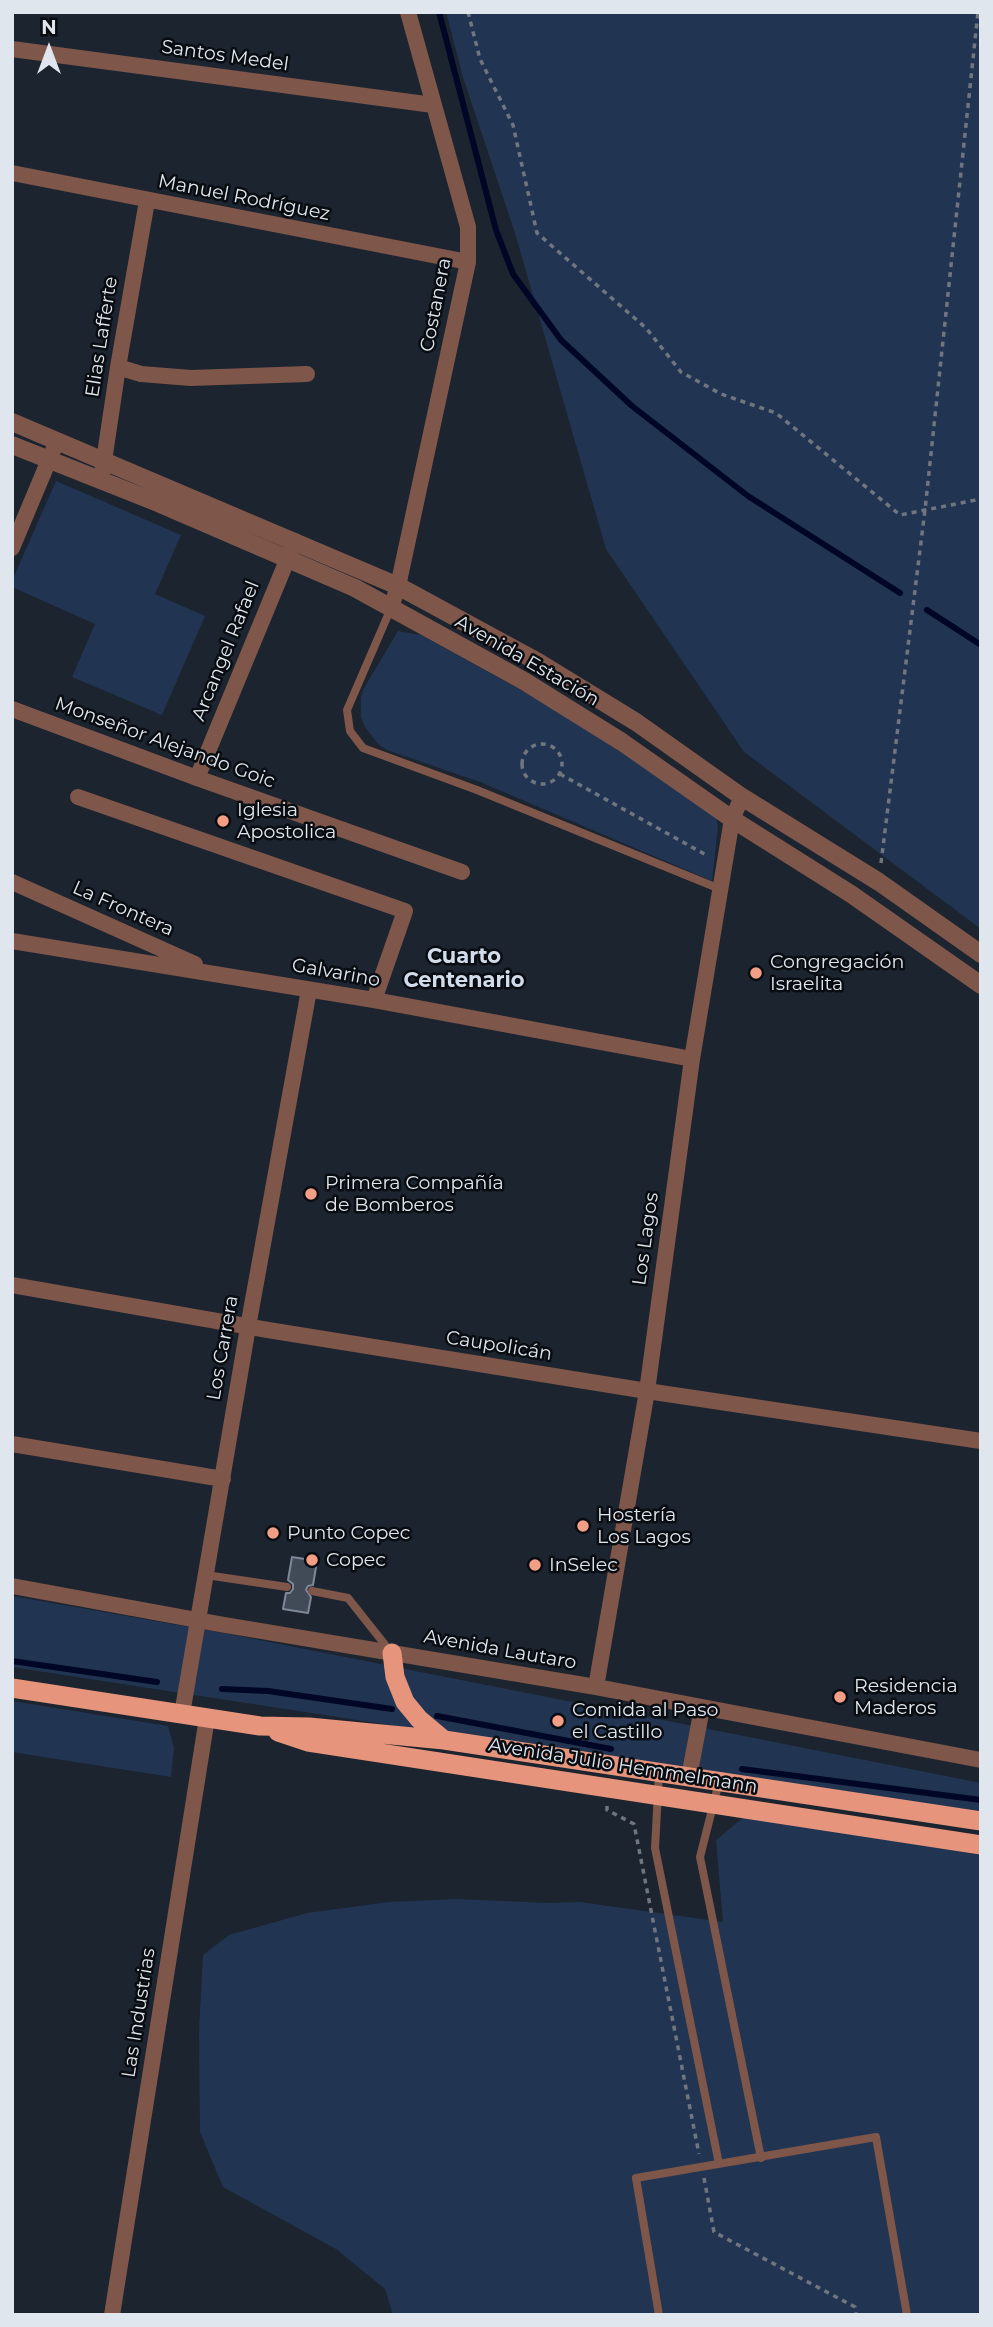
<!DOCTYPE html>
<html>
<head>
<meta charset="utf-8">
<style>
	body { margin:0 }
	#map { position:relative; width:993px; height:2327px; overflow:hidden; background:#1c242f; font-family:Montserrat,sans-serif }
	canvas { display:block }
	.frame { position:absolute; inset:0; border:14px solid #e0e6ee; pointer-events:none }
	.north { position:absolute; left:14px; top:14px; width:70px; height:70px; -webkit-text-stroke:5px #090d12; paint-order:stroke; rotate:0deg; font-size:19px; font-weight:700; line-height:28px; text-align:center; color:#e0e6ee }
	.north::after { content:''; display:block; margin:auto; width:24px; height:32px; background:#e0e6ee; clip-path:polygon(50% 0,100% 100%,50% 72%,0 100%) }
</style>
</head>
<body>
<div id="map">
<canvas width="993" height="2327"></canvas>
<div class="frame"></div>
<div class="north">N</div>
</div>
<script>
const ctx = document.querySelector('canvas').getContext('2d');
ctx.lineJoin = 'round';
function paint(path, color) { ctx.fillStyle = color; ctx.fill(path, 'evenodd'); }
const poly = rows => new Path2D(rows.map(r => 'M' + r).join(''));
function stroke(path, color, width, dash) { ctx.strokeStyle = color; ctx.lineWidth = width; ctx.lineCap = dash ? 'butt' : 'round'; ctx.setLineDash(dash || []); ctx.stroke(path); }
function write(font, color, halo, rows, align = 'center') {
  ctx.font = font + ' Montserrat,sans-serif'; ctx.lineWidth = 5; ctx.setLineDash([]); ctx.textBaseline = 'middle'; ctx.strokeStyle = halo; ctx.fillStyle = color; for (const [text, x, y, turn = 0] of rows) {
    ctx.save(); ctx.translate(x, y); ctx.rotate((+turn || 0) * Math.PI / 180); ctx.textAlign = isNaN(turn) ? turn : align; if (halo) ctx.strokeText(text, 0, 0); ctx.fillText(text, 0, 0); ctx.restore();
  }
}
paint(poly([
	[446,12,981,12,981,929,744,752,606,549,515,233,463,77],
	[56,481,181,535,155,594,205,616,162,715,72,677,95,624,12,587,12,581],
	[398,631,421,635,564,714,636,759,716,817,718,827,712,881,480,782,387,750,378,744,365,727,361,717,361,697,364,688],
	[12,1596,229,1634,981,1783,981,1816,12,1667],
	[12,1701,168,1726,174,1748,171,1777,12,1752],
	[744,1817,981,1855,981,2315,393,2315,385,2289,336,2249,223,2187,200,2132,199,2031,203,1955,229,1935,307,1913,389,1902,457,1899,549,1903,580,1902,723,1922,716,1840]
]), '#213552');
stroke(poly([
	[439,12,496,230,513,274,561,340,632,406,748,496,900,593],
	[927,610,981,645],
	[12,1661,157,1682],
	[222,1689,268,1691,392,1709],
	[437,1716,611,1749],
	[742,1769,981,1800]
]), '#000625', 6);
const building = poly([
	[292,1557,317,1561,313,1585,308,1586,306,1590,311,1597,308,1613,283,1609,286,1593,290,1593,293,1589,293,1584,288,1580,292,1557]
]);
paint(building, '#414a57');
stroke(building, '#7e8896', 2);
stroke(poly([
	[468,12,480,59,513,125,537,233,646,328,681,372,721,394,776,413,900,515,981,499],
	'522 764a20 20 0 1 1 40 0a20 20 0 1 1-40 0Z',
	[560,774,708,856],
	[881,863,925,510,978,12],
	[607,1806,607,1810,634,1824,699,2154],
	[704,2178,714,2232,855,2307,856,2315]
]), '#6f7680', 3.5, [5, 5]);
stroke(poly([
	[391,608,347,710,350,731,363,748,477,790,720,889],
	[206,1575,287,1587],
	[312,1591,348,1598,390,1651],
	[659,1773,655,1848,719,2164],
	[719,1782,700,1857,761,2158],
	[659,2315,636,2178,876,2137,907,2315]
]), '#7f564a', 8);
stroke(poly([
	[12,49,433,105],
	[12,173,468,262],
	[118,367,141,374,191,378,307,374],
	[101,481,118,367,147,201],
	[12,548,57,441],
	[391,608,398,586,468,262,468,227,408,12],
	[12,709,197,778,462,872],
	[197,778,295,541],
	[78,797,405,911,374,1000],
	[12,882,195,964],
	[12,941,374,1000,692,1059],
	[12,1285,268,1330,647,1391,981,1441],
	[12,1444,223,1479],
	[12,1586,219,1624,596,1687,981,1760],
	[596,1687,647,1391,692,1059,732,819,742,797],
	[182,1714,248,1327,309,990],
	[689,1777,702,1708],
	[112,2315,207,1718]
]), '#7f564a', 16);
stroke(poly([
	[12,422,398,586,538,662,636,722,742,797,879,882,981,954],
	[12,445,158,503,355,588,524,681,622,742,732,819,851,894,981,985]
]), '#7f564a', 18);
stroke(poly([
	[392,1653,395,1677,405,1702,419,1719,444,1740],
	[12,1688,260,1726,309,1727,444,1740,981,1821],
	[278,1732,308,1742,981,1845]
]), '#e6947b', 19);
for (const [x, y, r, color] of [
	[223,821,7,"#f39f86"],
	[756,973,7,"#f39f86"],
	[311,1194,7,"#f39f86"],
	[583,1526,7,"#f39f86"],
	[273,1533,7,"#f39f86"],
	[312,1560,7,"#f39f86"],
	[535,1565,7,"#f39f86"],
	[840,1697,7,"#f39f86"],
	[558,1721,7,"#f39f86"]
]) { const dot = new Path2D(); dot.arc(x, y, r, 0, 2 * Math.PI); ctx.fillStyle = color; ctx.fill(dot); stroke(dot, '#090d12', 2.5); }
write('19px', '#e0e6ee', '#090d12', [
	["Santos Medel",225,56,8],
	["Manuel Rodríguez",244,198,11],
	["Costanera",436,305,-79],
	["Elias Lafferte",102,337,-81],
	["Arcangel Rafael",226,651,-68],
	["Avenida Estación",527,661,30],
	["Monseñor Alejando Goic",165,743,20],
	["La Frontera",123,909,24],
	["Galvarino",336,973,10],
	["Los Lagos",646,1239,-82],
	["Caupolicán",499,1346,9],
	["Los Carrera",223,1348,-80],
	["Avenida Lautaro",500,1650,10],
	["Avenida Julio Hemmelmann",623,1766,9],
	["Las Industrias",139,2013,-81]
]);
write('19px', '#e0e6ee', '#090d12', [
	["Iglesia",237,810],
	["Apostolica",237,832],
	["Congregación",770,962],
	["Israelita",770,984],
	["Primera Compañía",325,1183],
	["de Bomberos",325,1205],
	["Hostería",597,1515],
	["Los Lagos",597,1537],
	["Punto Copec",287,1533],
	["Copec",326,1560],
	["InSelec",549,1565],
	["Residencia",854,1686],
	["Maderos",854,1708],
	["Comida al Paso",572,1710],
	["el Castillo",572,1732]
], 'left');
write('bold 21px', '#d2ddec', '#090d12', [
	["Cuarto",464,957],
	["Centenario",464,981]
]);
</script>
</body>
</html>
